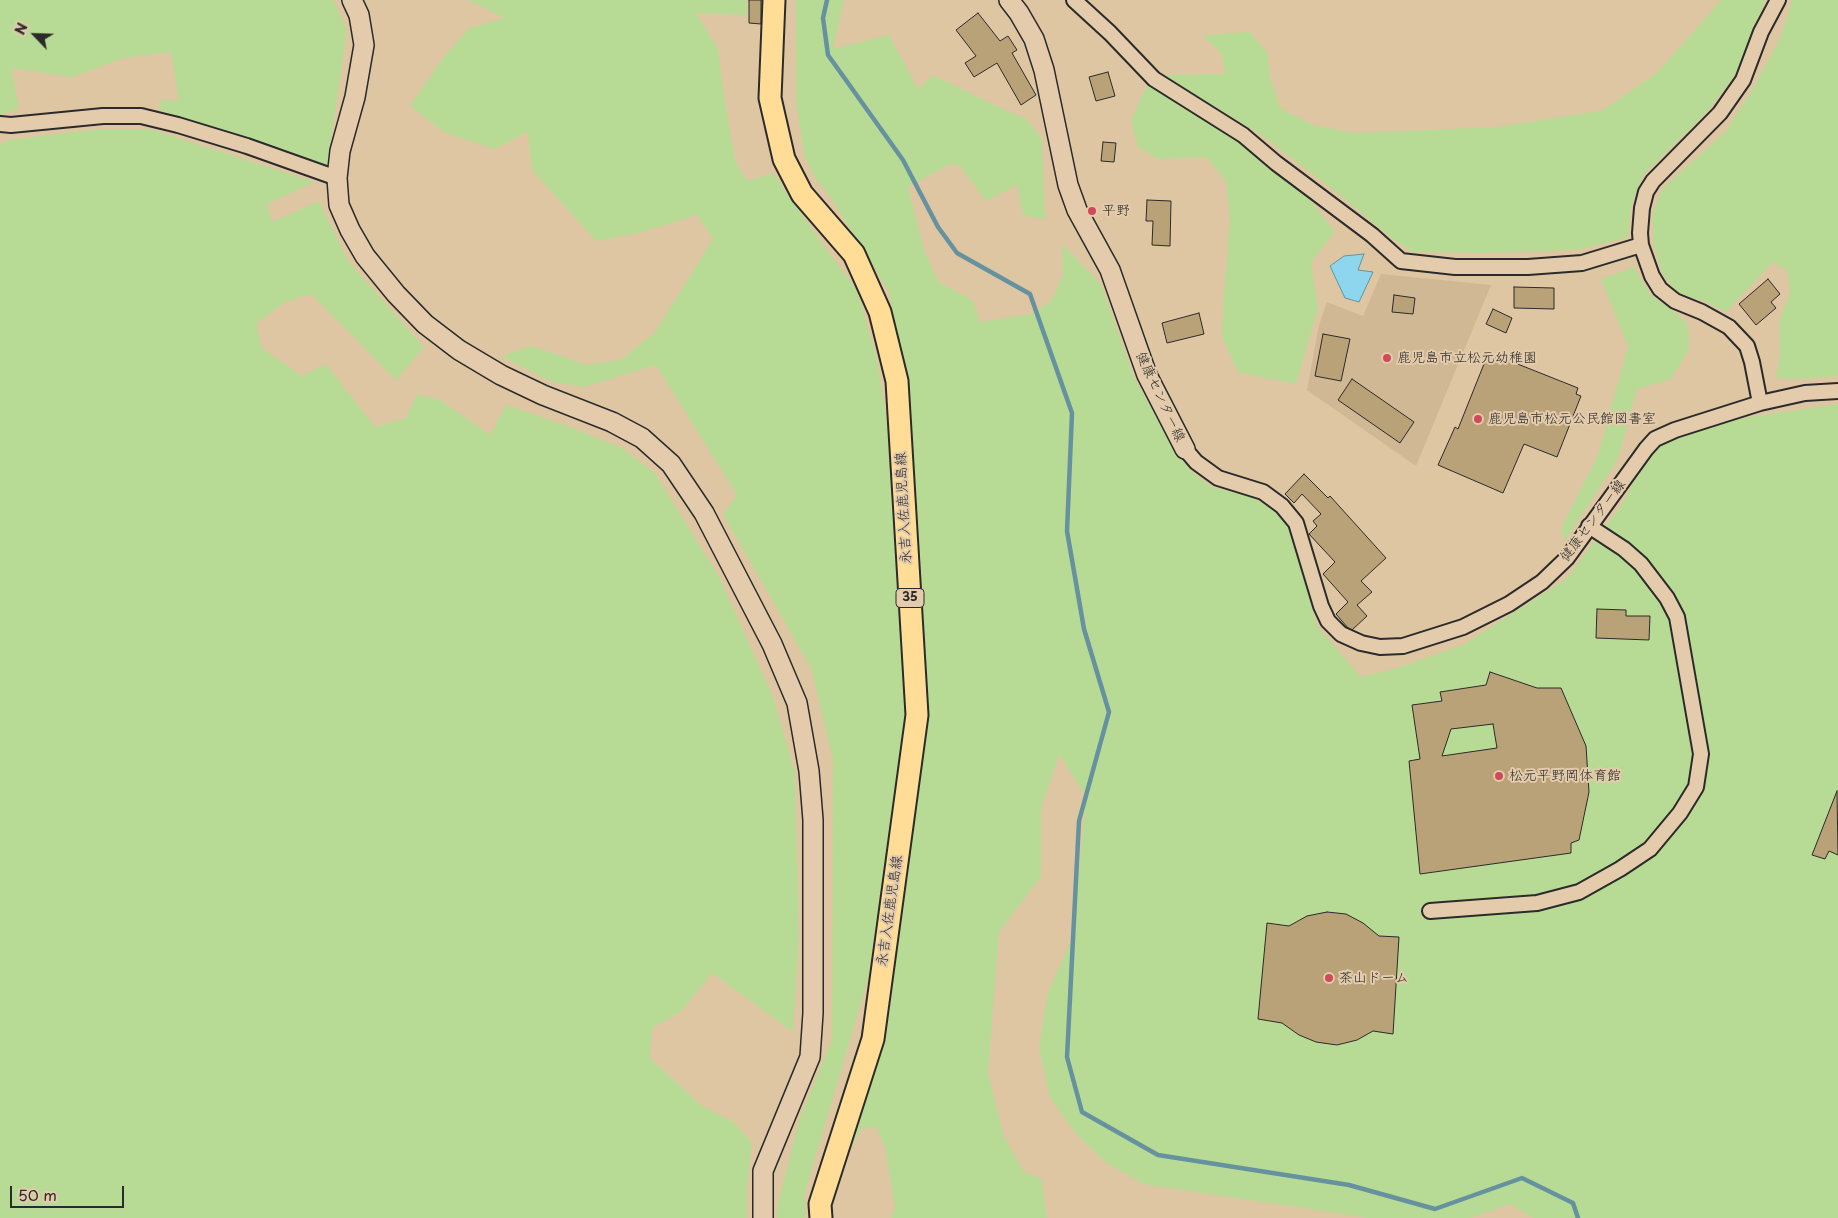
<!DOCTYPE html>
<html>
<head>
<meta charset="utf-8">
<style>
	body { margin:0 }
	#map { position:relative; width:1838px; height:1218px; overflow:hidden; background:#dec6a3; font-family:"Playpen Sans",sans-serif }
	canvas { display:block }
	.north { position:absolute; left:10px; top:10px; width:50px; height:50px; -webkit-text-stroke:4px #e3cbab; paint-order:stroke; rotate:294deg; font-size:14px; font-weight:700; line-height:20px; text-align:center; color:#2b2b2b }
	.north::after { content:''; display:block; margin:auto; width:18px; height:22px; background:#2b2b2b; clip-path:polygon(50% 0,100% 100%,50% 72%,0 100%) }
	.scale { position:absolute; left:10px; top:1186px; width:114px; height:22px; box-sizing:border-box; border:2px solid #2b2b2b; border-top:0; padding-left:6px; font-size:15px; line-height:18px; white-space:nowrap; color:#2b2b2b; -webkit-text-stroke:4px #e3cbab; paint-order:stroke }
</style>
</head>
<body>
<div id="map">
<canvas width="1838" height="1218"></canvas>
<div class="north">N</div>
<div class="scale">50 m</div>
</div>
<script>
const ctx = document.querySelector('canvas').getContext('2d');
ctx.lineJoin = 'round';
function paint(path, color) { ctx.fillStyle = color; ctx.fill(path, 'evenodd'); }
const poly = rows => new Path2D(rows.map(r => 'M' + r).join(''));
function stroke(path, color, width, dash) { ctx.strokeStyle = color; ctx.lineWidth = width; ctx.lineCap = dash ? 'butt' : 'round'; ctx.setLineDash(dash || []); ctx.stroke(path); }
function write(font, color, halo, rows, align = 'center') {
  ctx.font = font + ' "Playpen Sans","Klee One",sans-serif'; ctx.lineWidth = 4; ctx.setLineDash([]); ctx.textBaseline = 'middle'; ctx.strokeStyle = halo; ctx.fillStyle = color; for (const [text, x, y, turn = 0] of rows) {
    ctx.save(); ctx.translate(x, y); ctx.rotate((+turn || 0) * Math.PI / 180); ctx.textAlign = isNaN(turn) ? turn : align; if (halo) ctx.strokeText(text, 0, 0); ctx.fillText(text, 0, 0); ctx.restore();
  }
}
paint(poly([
	[1381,274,1491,285,1416,466,1307,390,1319,325,1327,302,1363,316]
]), '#d0b894');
paint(poly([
	[0,0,333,0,347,30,327,166,159,110,159,101,179,100,171,52,124,58,72,77,11,68,19,108,0,115],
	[469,0,747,0,747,15,696,13,718,49,724,96,735,160,747,181,773,173,826,249,857,290,877,360,896,478,907,722,868,978,805,1192,805,1218,777,1218,777,1208,799,1120,832,1040,833,759,811,668,723,514,737,495,656,365,584,387,552,382,501,356,532,346,587,365,622,359,655,332,713,239,697,215,642,232,596,241,532,170,528,132,494,149,444,132,410,106,442,59,469,28,504,18],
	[796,0,844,0,833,49,889,35,918,89,933,75,996,106,1027,119,1042,139,1045,220,1023,215,1017,185,986,201,960,166,950,164,908,187,925,253,939,282,972,300,980,322,1031,314,1052,300,1063,274,1062,244,1101,284,1133,375,1176,453,1192,472,1212,487,1252,497,1274,510,1291,529,1317,626,1361,677,1397,668,1463,645,1567,578,1623,503,1633,483,1661,443,1736,419,1838,404,1838,1218,1533,1218,1509,1204,1471,1218,1369,1218,1143,1184,1104,1161,1077,1135,1050,1098,1039,1048,1048,992,1073,937,1086,796,1059,754,1041,809,1041,876,999,932,988,1072,1003,1134,1023,1171,1042,1179,1047,1218,891,1218,895,1208,885,1147,876,1127,861,1129,829,1191,898,917,928,705,908,411,889,292,830,196,815,178,804,154,796,101],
	[1721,0,1765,0,1736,73,1709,110,1644,174,1631,205,1628,237,1578,250,1487,253,1412,252,1394,240,1336,192,1260,134,1163,75,1225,74,1222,54,1202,35,1250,32,1268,53,1270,77,1280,108,1313,125,1354,133,1498,127,1603,110,1658,72],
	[1792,0,1838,0,1838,376,1806,379,1776,378,1780,358,1779,321,1790,293,1788,271,1773,262,1726,312,1702,300,1680,295,1663,276,1654,246,1652,215,1662,189,1726,131,1752,90,1780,39],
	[1147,85,1238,142,1311,201,1335,232,1311,262,1318,308,1296,384,1238,372,1222,337,1223,307,1230,219,1226,181,1206,157,1158,159,1138,147,1131,121],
	[97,129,150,129,315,182,267,204,272,222,319,201,348,261,424,347,396,380,311,294,285,302,256,324,262,348,302,376,326,364,375,427,406,418,417,394,440,400,490,435,506,405,565,425,620,447,654,472,718,575,773,697,795,773,799,935,793,1032,712,973,680,1012,652,1028,650,1058,702,1106,735,1123,752,1143,747,1186,747,1218,0,1218,0,144,8,140],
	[1634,267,1650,294,1676,313,1688,325,1689,349,1671,379,1637,389,1618,459,1565,541,1561,528,1598,455,1628,346,1601,279]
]), '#b7db95');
const water = poly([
	[1364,254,1358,270,1373,272,1359,302,1345,298,1330,266,1344,256,1364,254]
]);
paint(water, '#8dd6ee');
stroke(water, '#6692a0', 1);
stroke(poly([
	[827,0,823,18,828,55,903,160,938,227,957,253,1030,294,1072,413,1067,531,1084,629,1109,712,1079,821,1067,1057,1082,1112,1158,1155,1349,1185,1435,1209,1522,1178,1573,1203,1578,1218]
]), '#6692a0', 4.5);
const building = poly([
	[749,0,761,0,761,24,749,23,749,0],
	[978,13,1000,41,1008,36,1017,50,1012,53,1036,95,1021,105,997,63,974,77,965,63,976,56,956,30,978,13],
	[1108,72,1115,96,1096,101,1089,77,1108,72],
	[1103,142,1116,143,1114,162,1101,161,1103,142],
	[1147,200,1171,201,1170,246,1152,245,1153,221,1146,221,1147,200],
	[1768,279,1780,294,1771,302,1776,308,1756,325,1739,304,1768,279],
	[1514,287,1554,288,1554,309,1514,308,1514,287],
	[1394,295,1415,298,1413,314,1392,312,1394,295],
	[1493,309,1512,318,1506,333,1486,324,1493,309],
	[1199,313,1204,334,1167,343,1162,323,1199,313],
	[1323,334,1350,339,1341,381,1315,376,1323,334],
	[1488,354,1505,361,1505,359,1578,388,1576,394,1581,396,1557,457,1524,444,1503,493,1438,465,1455,427,1458,429,1488,354],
	[1352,379,1414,422,1400,443,1338,400,1352,379],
	[1304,474,1328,498,1330,496,1386,558,1361,581,1372,592,1357,605,1367,616,1352,630,1348,628,1336,614,1348,602,1323,574,1335,562,1309,534,1317,526,1313,521,1321,514,1302,494,1294,503,1285,494,1304,474],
	[1597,609,1626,610,1626,616,1650,616,1649,640,1596,638,1597,609],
	[1490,672,1537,688,1561,688,1586,746,1589,792,1579,840,1571,843,1571,853,1420,874,1409,761,1420,759,1412,705,1442,701,1440,692,1486,685,1490,672],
	[1493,724,1497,748,1442,756,1451,729,1493,724],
	[1837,791,1838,855,1829,851,1825,859,1812,855,1837,791],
	[1327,912,1346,914,1363,923,1379,936,1399,937,1393,1034,1373,1031,1357,1040,1337,1045,1316,1042,1299,1035,1282,1023,1258,1019,1267,923,1289,926,1307,916,1327,912]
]);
paint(building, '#b9a178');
stroke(building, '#2b2b2b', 1);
const street = poly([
	[1074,0,1110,33,1154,79,1243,135,1276,163,1372,235,1401,261,1455,267,1528,267,1582,263,1641,245],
	[0,124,11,125,103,116,141,116,178,125,247,146,337,178],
	[1760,403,1752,362,1747,346,1729,327,1702,312,1675,301,1660,289,1652,276,1641,245,1640,233,1642,208,1646,192,1653,181,1720,113,1743,80,1761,32,1778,0],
	[1185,449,1196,462,1218,478,1263,492,1282,506,1296,523,1321,606,1328,621,1341,634,1361,643,1380,647,1403,646,1463,627,1509,604,1542,582,1567,558,1646,449,1655,439,1675,430,1760,403,1805,393,1838,391],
	[1430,911,1537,903,1579,892,1620,869,1650,849,1680,813,1696,787,1701,754,1677,617,1667,598,1641,564,1624,549,1589,526]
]);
const secondary = poly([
	[352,0,359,15,364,45,355,97,340,151,337,178,339,205,350,230,365,256,396,294,425,324,459,350,501,375,543,395,612,422,642,438,671,464,704,513,772,644,797,703,809,771,813,820,813,1013,810,1057,763,1171,763,1218],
	[1009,0,1019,13,1034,39,1044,70,1068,185,1077,210,1110,270,1147,375,1185,449]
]);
const primary = poly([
	[774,0,770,98,784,159,802,194,854,254,880,312,897,381,917,715,873,1039,820,1204,821,1218]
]);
stroke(street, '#2b2b2b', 18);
stroke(secondary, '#2b2b2b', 22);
stroke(primary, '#2b2b2b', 25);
stroke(street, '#e3cbab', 14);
stroke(secondary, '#e3cbab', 19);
stroke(primary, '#ffdd96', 21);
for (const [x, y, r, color] of [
	[1092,211,5,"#d1495b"],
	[1387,358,5,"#d1495b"],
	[1478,419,5,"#d1495b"],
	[1499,776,5,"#d1495b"],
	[1329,978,5,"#d1495b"]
]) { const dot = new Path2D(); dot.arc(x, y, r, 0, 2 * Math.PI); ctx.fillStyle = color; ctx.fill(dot); stroke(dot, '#e3cbab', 2); }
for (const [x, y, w] of [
	[910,598,28]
]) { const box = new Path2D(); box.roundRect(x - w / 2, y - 9.5, w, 19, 4); ctx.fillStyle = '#e3cbab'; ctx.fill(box); stroke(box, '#2b2b2b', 1); }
write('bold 12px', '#2b2b2b', null, [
	["35",910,598]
]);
write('14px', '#2b2b2b', '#e3cbab', [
	["平野",1102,211],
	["鹿児島市立松元幼稚園",1397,358],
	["鹿児島市松元公民館図書室",1488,419],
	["松元平野岡体育館",1509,776],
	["茶山ドーム",1339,978]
], 'left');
write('14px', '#2b2b2b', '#e3cbab', [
	["健康センター線",1160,397,65],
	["永吉入佐鹿児島線",904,508,-93],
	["健康センター線",1593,521,-53],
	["永吉入佐鹿児島線",890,911,-82]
]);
</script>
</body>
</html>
